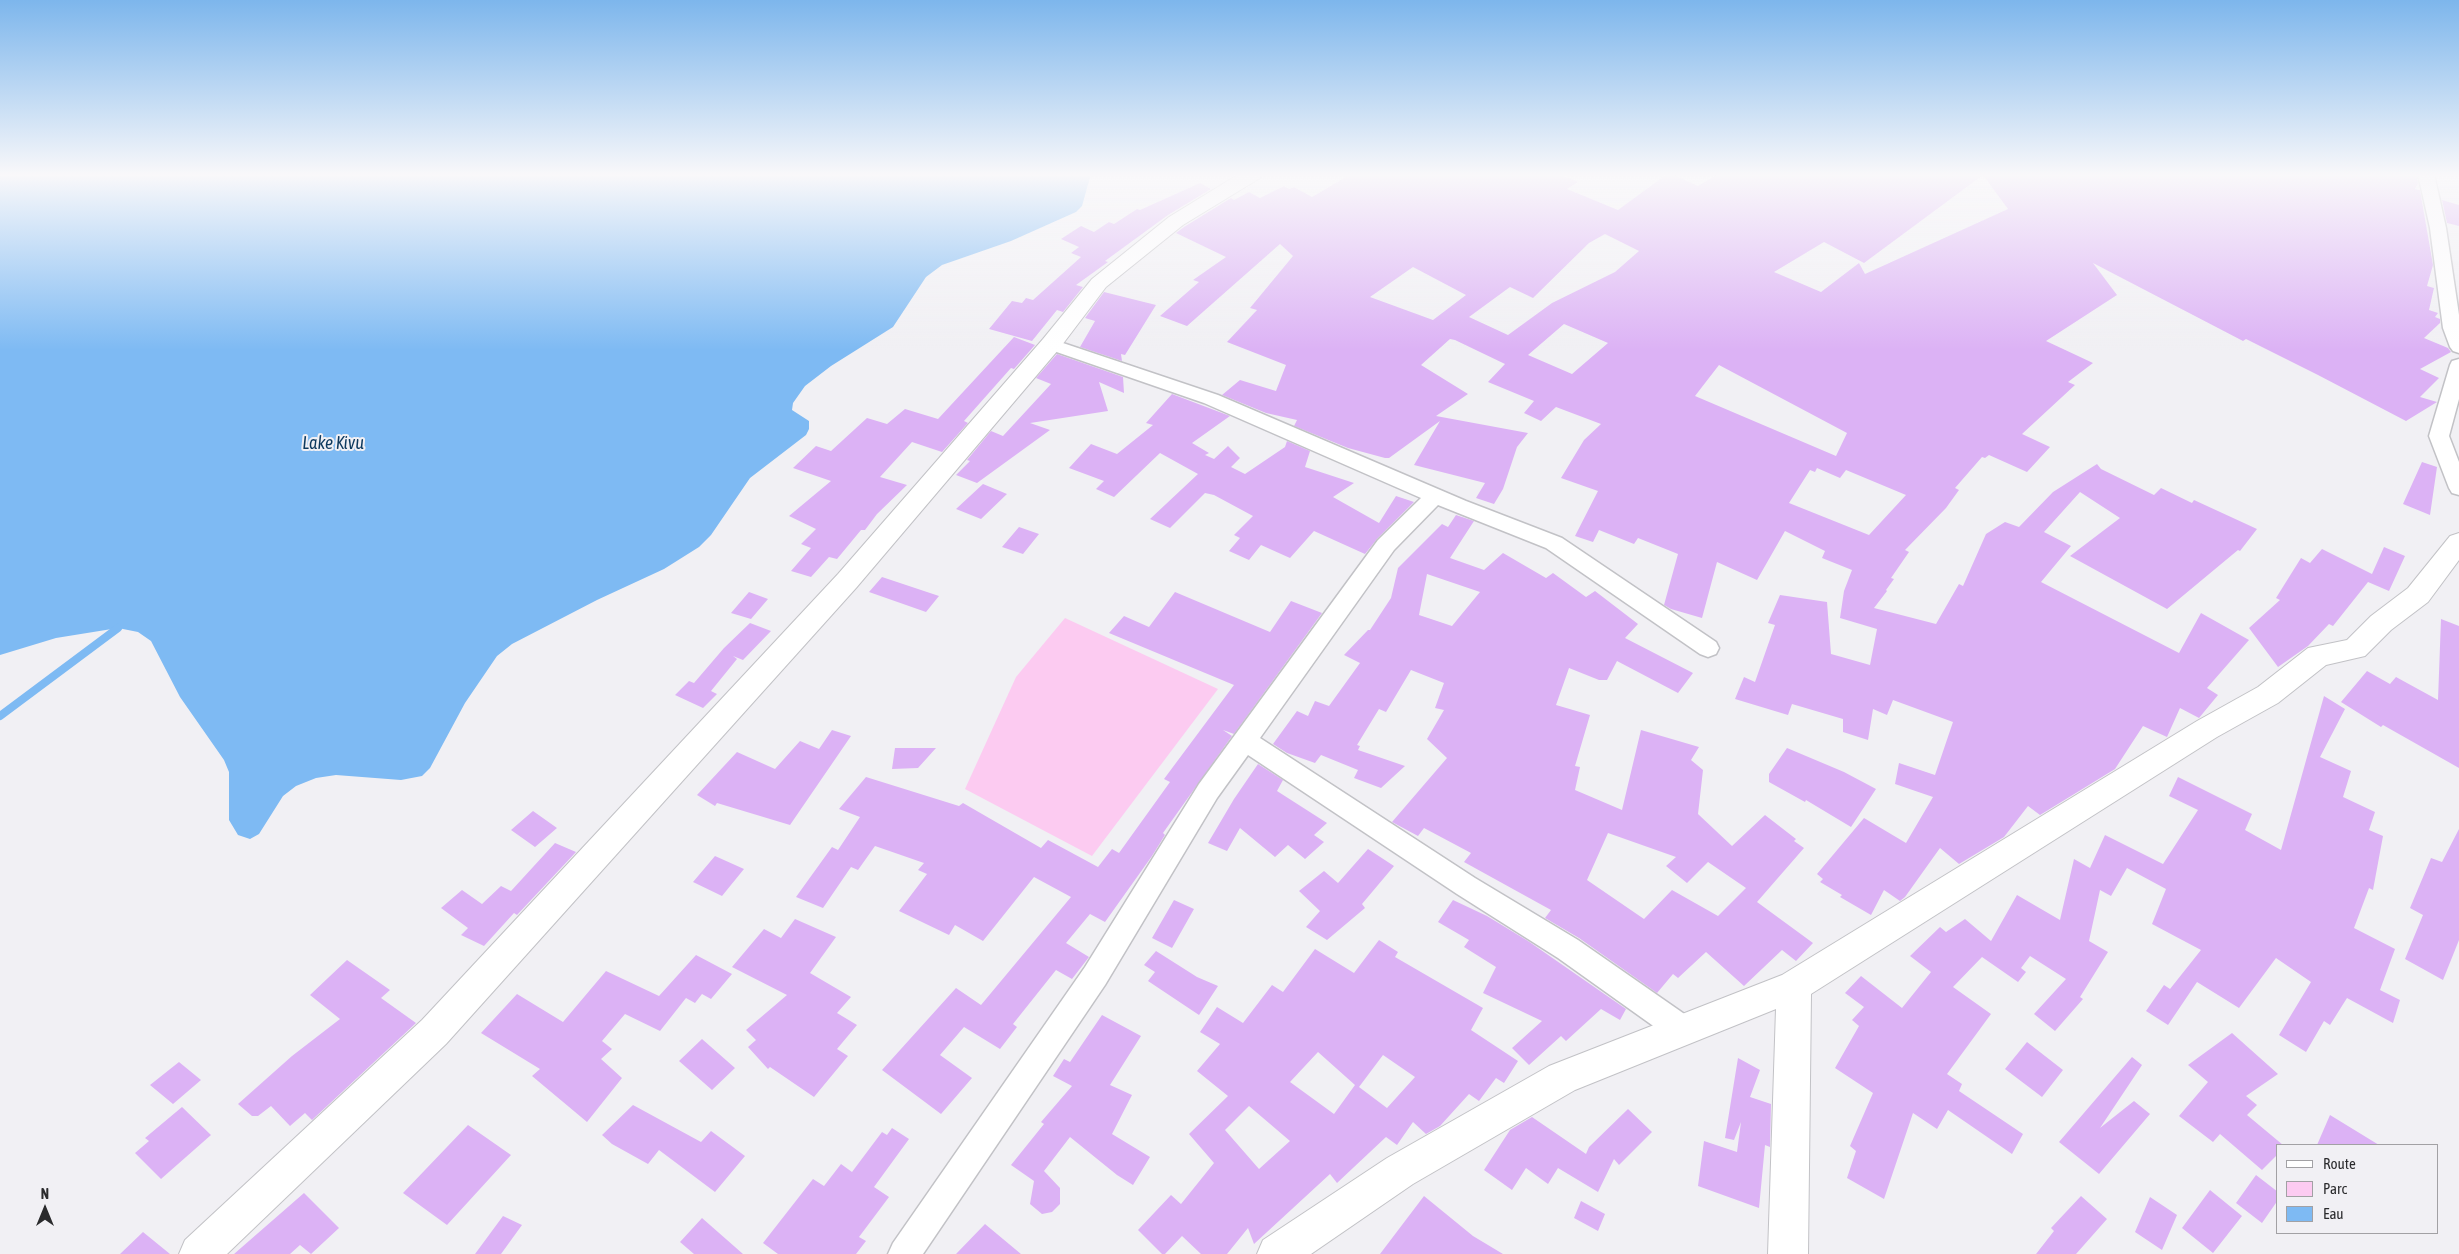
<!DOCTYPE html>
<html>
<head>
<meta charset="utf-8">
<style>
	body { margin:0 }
	#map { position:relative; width:2459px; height:1254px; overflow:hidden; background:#f1f0f4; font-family:"Asap Condensed",sans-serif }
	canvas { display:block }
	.legend { position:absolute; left:2276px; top:1144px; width:162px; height:90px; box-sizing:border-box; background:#f1f0f4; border:1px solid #a2a1a4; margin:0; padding:6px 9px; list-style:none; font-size:15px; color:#2b2b2d }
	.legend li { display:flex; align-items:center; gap:10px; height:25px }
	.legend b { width:25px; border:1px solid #a2a1a4 }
	.north { position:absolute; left:20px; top:1184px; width:50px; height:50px; -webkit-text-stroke:4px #f1f0f4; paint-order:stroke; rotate:0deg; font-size:14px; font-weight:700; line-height:20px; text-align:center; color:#2b2b2d }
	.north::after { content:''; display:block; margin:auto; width:18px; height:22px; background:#2b2b2d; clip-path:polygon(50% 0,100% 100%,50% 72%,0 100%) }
</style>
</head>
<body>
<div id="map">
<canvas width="2459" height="1254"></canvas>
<ul class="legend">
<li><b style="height:6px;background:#fff"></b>Route</li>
<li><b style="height:14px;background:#fccbf1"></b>Parc</li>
<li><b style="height:14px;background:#7ebaf3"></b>Eau</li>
</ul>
<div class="north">N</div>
</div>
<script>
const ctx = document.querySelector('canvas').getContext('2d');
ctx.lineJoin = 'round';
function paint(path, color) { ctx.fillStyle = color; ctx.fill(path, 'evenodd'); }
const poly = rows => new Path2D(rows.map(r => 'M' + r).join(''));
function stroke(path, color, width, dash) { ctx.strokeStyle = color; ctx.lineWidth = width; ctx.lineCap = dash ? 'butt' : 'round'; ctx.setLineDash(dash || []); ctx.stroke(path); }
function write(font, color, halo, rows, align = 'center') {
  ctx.font = font + ' "Asap Condensed",sans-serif'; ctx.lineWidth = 4; ctx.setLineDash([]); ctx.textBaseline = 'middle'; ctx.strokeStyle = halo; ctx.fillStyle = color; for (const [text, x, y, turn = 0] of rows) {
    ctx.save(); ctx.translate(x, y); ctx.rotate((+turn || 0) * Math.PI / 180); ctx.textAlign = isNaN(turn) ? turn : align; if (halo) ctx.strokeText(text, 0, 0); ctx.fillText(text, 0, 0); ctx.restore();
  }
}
paint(poly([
	[1065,618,1218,689,1092,856,965,789,1016,677]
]), '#fccbf1');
paint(poly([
	[0,174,1091,174,1082,206,1076,212,1011,241,942,265,926,277,893,327,831,366,805,386,793,403,792,410,809,421,809,429,806,435,750,478,711,535,699,547,664,569,597,600,512,644,497,656,465,703,430,768,422,776,401,780,336,775,316,778,296,786,283,796,259,834,250,839,238,835,229,820,229,772,224,760,180,697,151,641,138,632,118,628,56,638,0,655]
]), '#7ebaf3');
stroke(poly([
	[0,716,118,628]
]), '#7ebaf3', 8);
paint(poly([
	[1351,174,1559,174,1578,182,1567,189,1618,210,1667,174,1672,174,1698,186,1718,174,2416,174,2418,183,2415,189,2420,190,2433,265,2427,286,2434,288,2429,310,2438,313,2435,317,2440,319,2440,323,2424,338,2448,348,2451,352,2420,369,2439,378,2420,397,2437,402,2406,421,2318,375,2246,339,2243,341,2093,263,2117,295,2046,341,2093,363,2068,382,2075,385,2022,434,2050,447,2027,472,1989,455,1985,458,1982,457,1955,488,1959,490,1946,508,1905,550,1909,552,1891,578,1894,579,1886,590,1887,591,1874,608,1936,624,1959,584,1963,586,1986,534,2005,522,2019,527,2053,492,2097,464,2101,469,2154,495,2161,488,2192,503,2194,500,2257,529,2240,551,2238,550,2167,609,2070,556,2120,518,2080,492,2044,532,2071,546,2041,582,2179,653,2201,613,2249,640,2207,688,2218,695,2199,718,2180,708,2167,737,2143,726,2115,769,2040,815,2028,806,2004,837,1959,864,1940,848,1905,897,1900,901,1884,890,1871,915,1840,897,1842,895,1820,882,1823,879,1817,874,1864,818,1906,843,1933,797,1895,784,1899,763,1935,775,1953,722,1893,700,1887,715,1873,709,1868,740,1843,732,1843,719,1792,704,1788,715,1735,699,1744,677,1755,682,1775,625,1768,623,1780,595,1827,602,1831,654,1870,665,1877,629,1840,618,1844,591,1852,570,1822,558,1825,551,1785,531,1757,580,1717,562,1702,618,1671,609,1664,605,1678,554,1638,538,1634,544,1599,530,1593,542,1575,536,1598,491,1561,478,1584,440,1601,424,1556,407,1541,421,1524,413,1534,401,1488,382,1505,364,1455,340,1450,339,1421,365,1468,394,1436,416,1528,433,1517,447,1503,489,1494,504,1476,498,1485,483,1414,465,1440,421,1389,458,1385,458,1348,448,1294,426,1297,420,1266,413,1222,395,1240,380,1276,391,1286,365,1227,342,1257,310,1250,308,1293,256,1280,244,1187,326,1160,316,1199,282,1193,280,1226,257,1176,233,1184,227,1231,198,1234,200,1249,192,1260,198,1284,186,1289,189,1294,187,1312,197],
	[1983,175,2008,209,1865,274,1859,263,1821,292,1774,272,1824,242,1864,263],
	[1605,234,1639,251,1615,272,1552,303,1508,335,1469,317,1510,287,1533,298,1589,243],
	[1413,267,1466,295,1433,320,1370,297],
	[1564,324,1608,343,1572,374,1528,355],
	[1719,365,1847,433,1836,456,1695,396],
	[1817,468,1840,478,1846,470,1906,495,1869,535,1789,503,1810,470,1815,472],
	[1200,183,1211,189,1168,215,1105,261,1108,262,1076,285,1083,287,1063,312,1057,310,1032,341,989,329,1012,301,1022,303,1026,298,1033,300,1081,257,1071,253,1079,247,1061,239,1081,226,1094,232,1109,222,1114,224,1137,209,1140,210],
	[2442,200,2459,205,2459,226,2447,223],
	[1104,292,1156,305,1125,355,1121,354,1122,361,1080,347,1095,321,1085,318],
	[1014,337,1035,345,1014,369,1011,368,964,421,968,423,942,452,912,442,880,477,907,485,877,514,865,530,861,530,837,559,829,557,811,577,791,571,811,548,801,544,816,529,789,516,831,481,793,468,816,446,831,451,867,418,887,424,905,409,938,419],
	[1057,354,1123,377,1124,393,1099,382,1108,411,1030,423,1050,430,977,483,956,475,970,461,967,460,991,431,1003,436,1051,384,1036,378],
	[1172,394,1230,416,1192,443,1209,453,1205,455,1214,459,1228,446,1240,458,1231,467,1245,474,1285,447,1287,441,1310,451,1305,467,1354,483,1333,497,1379,523,1396,496,1414,502,1377,539,1365,554,1314,531,1290,558,1261,545,1249,560,1229,551,1240,538,1234,535,1253,516,1214,495,1205,493,1170,528,1150,519,1198,474,1160,453,1114,497,1096,489,1104,481,1069,468,1091,444,1117,454,1153,425,1146,423],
	[2422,462,2437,467,2430,515,2403,504],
	[983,484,1007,494,981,519,956,509],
	[1456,515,1474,521,1450,558,1484,570,1503,553,1546,578,1553,573,1586,597,1595,591,1638,624,1625,638,1693,673,1678,693,1617,661,1607,680,1599,680,1569,668,1556,705,1590,715,1575,766,1580,767,1575,790,1622,810,1641,730,1699,747,1691,760,1703,770,1698,814,1732,846,1765,815,1796,839,1794,841,1804,848,1757,902,1813,943,1796,961,1782,950,1744,986,1706,952,1678,978,1673,974,1657,993,1579,938,1545,918,1551,910,1464,862,1471,853,1424,828,1418,836,1392,822,1447,758,1427,739,1444,710,1435,708,1444,683,1411,670,1386,712,1379,709,1357,745,1360,746,1358,750,1405,766,1381,788,1354,778,1358,770,1321,755,1315,763,1287,753,1273,744,1297,711,1308,716,1315,701,1329,706,1360,663,1344,655,1368,630,1370,630,1391,598,1398,568,1442,524,1448,527],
	[1427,574,1480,592,1452,626,1419,615],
	[1608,833,1676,857,1666,866,1687,883,1708,862,1746,888,1718,916,1672,890,1644,919,1587,880],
	[1019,527,1039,534,1023,554,1002,547],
	[2384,547,2405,556,2389,591,2368,582,2333,626,2329,624,2308,646,2278,667,2249,628,2280,600,2276,598,2301,558,2310,563,2322,549,2372,574],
	[882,577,939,596,926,612,869,592],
	[749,592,768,599,751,619,731,613],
	[1175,592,1270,632,1291,601,1322,613,1234,734,1223,730,1232,736,1163,833,1165,835,1152,856,1105,922,1090,914,1066,943,1089,957,1072,979,1056,970,1013,1024,1017,1027,1000,1049,964,1027,940,1055,972,1078,941,1114,882,1070,956,988,981,1005,1071,897,1034,877,983,941,955,925,949,935,899,911,927,874,918,870,924,863,875,846,858,870,851,867,823,908,796,897,832,847,838,850,860,817,839,809,866,777,959,806,963,803,1041,848,1048,840,1098,867,1112,849,1119,853,1170,782,1164,779,1234,685,1109,633,1124,616,1149,627],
	[2441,619,2459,626,2459,768,2383,725,2381,727,2341,702,2367,671,2390,684,2396,677,2438,700],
	[750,623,771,631,743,660,733,656,737,659,711,691,717,694,703,708,675,695,689,681,694,683,724,648],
	[2324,696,2345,709,2320,757,2351,771,2343,797,2375,812,2369,830,2383,836,2373,890,2369,888,2354,928,2395,949,2380,990,2400,1000,2393,1023,2347,998,2330,1025,2324,1021,2306,1052,2279,1035,2311,982,2276,958,2239,1008,2197,982,2168,1025,2146,1011,2164,985,2170,989,2201,950,2152,924,2166,889,2127,868,2111,896,2100,890,2089,941,2108,952,2080,997,2083,999,2055,1031,2034,1014,2066,979,2030,956,2021,968,2026,972,2018,982,1982,957,1953,987,1991,1014,1947,1074,1962,1084,1959,1091,2023,1134,2012,1154,1948,1110,1937,1129,1913,1113,1884,1199,1847,1178,1856,1151,1850,1146,1873,1093,1835,1068,1859,1026,1852,1020,1864,1007,1845,993,1861,976,1902,1008,1931,972,1910,956,1940,927,1946,932,1965,919,1991,941,2017,895,2060,920,2074,859,2090,868,2105,835,2163,864,2198,810,2169,796,2178,777,2252,814,2245,830,2281,850],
	[832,730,851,736,790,825,717,803,715,806,697,795,737,752,775,769,800,741,819,749],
	[895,748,936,748,918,768,892,769],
	[1787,748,1844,772,1876,789,1851,827,1806,800,1805,802,1769,782,1769,774],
	[1258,764,1283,780,1277,791,1327,823,1314,835,1324,842,1305,859,1288,845,1275,857,1240,828,1227,851,1208,843,1234,799],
	[533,811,557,828,535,847,511,830],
	[2459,829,2459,940,2443,980,2405,959,2423,915,2410,908,2431,858,2442,862],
	[555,843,576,852,517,915,514,913,484,946,461,935,468,928,441,908,462,890,482,904,501,886,511,891],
	[1368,849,1394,866,1362,904,1365,908,1327,940,1306,927,1320,911,1299,891,1324,871,1338,883],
	[715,856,744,869,722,896,693,882],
	[1174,900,1194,909,1172,948,1152,938],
	[1453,900,1487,916,1528,941,1626,1009,1620,1020,1601,1009,1566,1041,1561,1036,1529,1065,1512,1048,1542,1021,1483,993,1496,967,1464,947,1469,940,1438,922],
	[795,919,836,937,810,973,851,997,837,1013,857,1025,837,1049,848,1056,814,1097,770,1067,768,1069,748,1047,756,1040,746,1030,787,995,732,967,764,929,781,938],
	[1379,940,1398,952,1395,957,1483,1008,1471,1030,1518,1061,1504,1083,1496,1078,1479,1101,1469,1094,1440,1126,1426,1134,1413,1122,1397,1145,1386,1137,1337,1183,1330,1174,1254,1244,1248,1228,1227,1254,1201,1254,1182,1236,1165,1254,1162,1254,1138,1230,1171,1195,1181,1204,1214,1163,1189,1134,1228,1096,1197,1071,1220,1044,1200,1032,1217,1007,1243,1023,1272,985,1283,992,1315,949,1354,973],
	[1318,1052,1355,1085,1334,1114,1290,1082],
	[1383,1055,1415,1077,1387,1108,1359,1087],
	[1249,1106,1290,1141,1259,1169,1225,1130],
	[1156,951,1197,977,1218,986,1199,1015,1148,981,1155,972,1144,965],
	[696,955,732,974,711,999,702,994,695,1003,686,998,660,1031,625,1014,602,1041,612,1049,601,1059,622,1078,587,1122,532,1076,540,1069,481,1033,517,994,563,1022,606,971,659,996],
	[347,960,390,990,381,998,416,1023,312,1120,305,1113,290,1126,271,1106,258,1116,252,1116,238,1104,292,1056,340,1019,310,995],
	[1102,1015,1141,1036,1110,1085,1132,1095,1112,1134,1150,1157,1133,1185,1117,1175,1070,1137,1044,1171,1060,1188,1060,1204,1052,1212,1042,1214,1030,1204,1034,1181,1011,1165,1044,1124,1041,1122,1072,1086,1053,1076,1064,1059,1070,1062],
	[2232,1033,2278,1074,2246,1096,2257,1105,2247,1115,2283,1145,2278,1145,2278,1154,2262,1170,2220,1134,2213,1142,2179,1116,2208,1082,2188,1065],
	[702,1039,735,1068,712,1090,679,1061],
	[2027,1042,2063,1070,2042,1097,2005,1069],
	[2132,1057,2142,1065,2100,1128,2134,1101,2150,1114,2099,1174,2059,1142],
	[1738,1058,1760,1070,1750,1097,1771,1104,1770,1147,1765,1145,1759,1208,1698,1186,1704,1141,1737,1152,1741,1122,1734,1140,1725,1138],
	[179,1062,201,1080,173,1104,150,1085],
	[633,1105,701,1142,711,1131,745,1156,715,1192,659,1150,648,1164,612,1144,602,1135],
	[182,1107,211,1135,161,1179,135,1153,149,1141,145,1138],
	[1628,1109,1652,1132,1619,1165,1614,1159,1598,1192,1558,1168,1548,1184,1526,1168,1512,1190,1484,1170,1510,1130,1532,1117,1586,1154,1589,1147],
	[2330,1115,2379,1145,2317,1145],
	[468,1125,511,1155,447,1225,403,1193],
	[892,1128,909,1139,874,1187,889,1197,859,1237,866,1241,856,1254,778,1254,763,1243,813,1179,824,1186,841,1164,852,1172,882,1132,887,1135],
	[2256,1175,2278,1192,2278,1200,2262,1223,2236,1203],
	[2210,1190,2242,1216,2213,1253,2182,1228],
	[304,1193,339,1228,311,1254,300,1245,290,1254,234,1254],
	[1424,1196,1473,1236,1503,1254,1380,1254],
	[2081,1196,2107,1219,2076,1254,2036,1254,2054,1231,2051,1228],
	[2150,1197,2177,1215,2162,1250,2135,1232],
	[1581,1201,1605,1214,1598,1231,1574,1218],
	[503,1216,522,1225,501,1254,475,1254],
	[702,1218,743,1254,694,1254,680,1242],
	[985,1224,1021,1254,956,1254],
	[143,1232,170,1254,120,1254]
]), '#dcb2f5');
const minor = poly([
	[2418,174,2434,174,2446,228,2459,315,2459,353,2453,351,2450,347,2443,328,2430,228,2418,174],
	[1051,339,1218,395,1466,501,1562,538,1716,642,1719,648,1716,654,1708,657,1700,654,1546,548,1438,505,1394,550,1260,738,1475,878,1578,940,1693,1020,1697,1030,1693,1040,1683,1044,1673,1040,1558,958,1457,894,1248,755,1217,798,1105,985,923,1254,888,1254,893,1243,1085,967,1199,784,1378,540,1421,498,1204,403,1045,348,1042,344,1045,340,1051,339],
	[2459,359,2459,399,2449,436,2459,462,2459,495,2452,493,2449,488,2429,436,2450,365,2452,361,2459,359]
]);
const tertiary = poly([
	[1239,174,1262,174,1260,178,1183,225,1106,287,1059,349,856,588,446,1044,227,1254,179,1254,185,1240,422,1020,838,574,1043,339,1092,279,1169,217,1239,174],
	[2459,533,2459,560,2428,602,2391,630,2365,656,2326,665,2278,703,2217,737,1811,994,1808,1254,1768,1254,1776,1009,1575,1090,1413,1184,1311,1254,1257,1254,1263,1240,1387,1158,1549,1066,1782,975,2197,721,2258,687,2308,648,2347,640,2371,616,2408,588,2450,536,2459,533]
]);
stroke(minor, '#c2c2c6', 3);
stroke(tertiary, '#c2c2c6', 2);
paint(minor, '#fff');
paint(tertiary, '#fff');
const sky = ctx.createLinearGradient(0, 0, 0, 350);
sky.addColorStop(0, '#7db6ec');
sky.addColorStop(0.5, '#f9f8fa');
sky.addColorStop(1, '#f9f8fa00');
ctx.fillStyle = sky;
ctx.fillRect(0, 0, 2459, 350);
write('italic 18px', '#0e3a5f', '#f1f0f4', [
	["Lake Kivu",333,443]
]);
</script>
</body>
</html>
